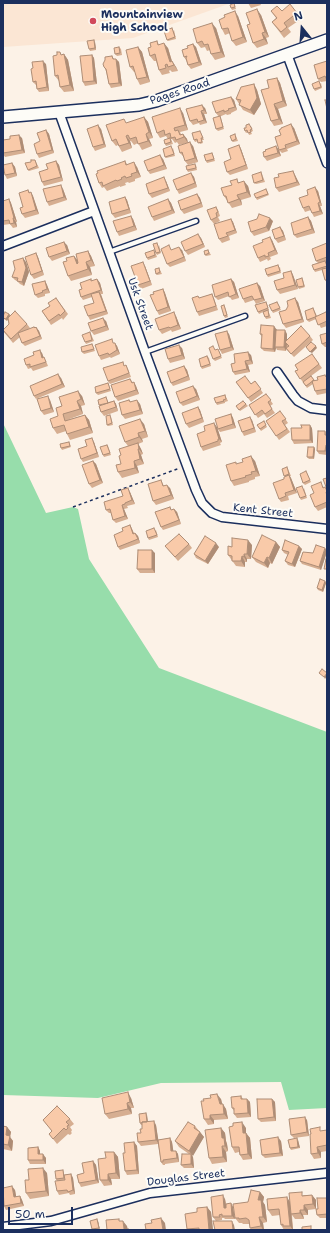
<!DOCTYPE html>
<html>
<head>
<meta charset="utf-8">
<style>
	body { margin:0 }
	#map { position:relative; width:330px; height:1233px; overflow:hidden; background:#fcf2e7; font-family:"Shantell Sans",sans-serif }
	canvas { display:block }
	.frame { position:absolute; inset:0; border:4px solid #1b2f5e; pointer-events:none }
	.north { position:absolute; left:282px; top:8px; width:40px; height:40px; -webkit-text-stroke:3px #fdfcf7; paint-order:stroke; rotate:343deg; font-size:11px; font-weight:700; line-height:16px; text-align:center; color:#1b2f5e }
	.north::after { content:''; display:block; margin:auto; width:14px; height:18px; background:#1b2f5e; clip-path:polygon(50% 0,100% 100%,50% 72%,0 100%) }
	.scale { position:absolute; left:8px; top:1207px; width:65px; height:18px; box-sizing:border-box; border:2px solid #1b2f5e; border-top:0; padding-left:5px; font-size:12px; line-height:14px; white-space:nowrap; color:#1b2f5e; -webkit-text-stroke:3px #fdfcf7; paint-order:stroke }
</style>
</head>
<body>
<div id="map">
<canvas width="330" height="1233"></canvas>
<div class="frame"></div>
<div class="north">N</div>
<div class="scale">50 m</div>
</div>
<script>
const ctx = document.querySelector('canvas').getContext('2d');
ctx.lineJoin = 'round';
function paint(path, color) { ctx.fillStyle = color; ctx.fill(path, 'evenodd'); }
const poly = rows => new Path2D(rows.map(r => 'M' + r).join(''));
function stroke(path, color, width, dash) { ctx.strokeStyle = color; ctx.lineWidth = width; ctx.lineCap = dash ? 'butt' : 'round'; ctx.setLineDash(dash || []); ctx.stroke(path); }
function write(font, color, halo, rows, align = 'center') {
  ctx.font = font + ' "Shantell Sans",sans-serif'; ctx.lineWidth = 4; ctx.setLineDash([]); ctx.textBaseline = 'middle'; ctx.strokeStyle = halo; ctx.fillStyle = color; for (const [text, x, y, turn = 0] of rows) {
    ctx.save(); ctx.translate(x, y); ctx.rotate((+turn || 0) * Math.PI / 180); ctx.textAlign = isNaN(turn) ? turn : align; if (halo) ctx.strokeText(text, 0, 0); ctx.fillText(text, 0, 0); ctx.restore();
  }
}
paint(poly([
	[3,3,231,3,133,38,3,47]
]), '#fbe6d4');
paint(poly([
	[3,423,46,513,73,507,78,509,89,559,159,668,327,732,327,1108,289,1110,281,1082,161,1083,98,1098,3,1095]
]), '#97ddab');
const lane = poly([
	[109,252,196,221],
	[145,352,245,316]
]);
const street = poly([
	[287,54,327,163],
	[59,112,145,352,196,490,202,503,212,513,222,517,327,529],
	[3,246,94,211],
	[277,372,293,395,298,401,311,408,327,410],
	[3,1227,51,1221,150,1193,327,1173]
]);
const secondary = poly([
	[3,117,139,105,156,101,327,40]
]);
stroke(lane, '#1b2f5e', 7);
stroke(street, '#1b2f5e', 11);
stroke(secondary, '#1b2f5e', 14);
stroke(poly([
	[73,507,180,468]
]), '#1b2f5e', 1.5, [3, 3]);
stroke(lane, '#fdfcf7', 4);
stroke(street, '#fdfcf7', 8);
stroke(secondary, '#fdfcf7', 11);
paint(poly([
	[234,3,236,9,232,10,231,8],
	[248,3,260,3,261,5,251,8],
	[271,11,282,11,297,13,301,19,288,28,291,32,284,38,272,22,276,18],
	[261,15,269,37,266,38,268,44,257,48,253,43,250,24],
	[238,16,247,42,236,46,232,41,230,33,225,35,222,29],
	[216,28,225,57,215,60,211,54,210,50,207,51,205,47,201,48,197,43],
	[174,30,176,39,168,41,167,40],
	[157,41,159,45,168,48,172,61,176,67,178,71,172,72,170,70,169,71,170,73,162,75,159,70,156,61,154,61,150,56,151,47],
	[95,42,96,50,90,51,89,49],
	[193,44,196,47,202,65,191,69,188,65,186,60,184,57,188,48],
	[119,47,121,49,122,55,117,56,115,54],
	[138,47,142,52,150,82,140,85,137,79,135,72,134,72,130,67],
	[64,54,68,60,74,91,64,92,60,87,59,81,55,76,62,55],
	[92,55,94,58,97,84,85,86,83,82],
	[112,56,114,59,116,59,119,62,122,86,111,88,109,84,106,71,104,67],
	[327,61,327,81,321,82,318,79],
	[46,64,49,91,39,92,37,89,36,85,33,82,33,68],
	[277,78,280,83,287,106,278,109,283,124,274,126,271,121,269,88],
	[321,83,322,88,315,91,314,89],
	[254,84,257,90,261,104,254,115,243,110,236,99],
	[231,97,234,100,237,110,231,113,231,114,227,115,226,114,219,117,216,113],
	[205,108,207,114,204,114,207,123,200,125,199,123,193,125,190,121,186,109],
	[183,113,188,130,180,132,181,134,183,134,187,139,188,143,179,145,177,142,175,143,172,139,171,139,173,144,166,146,165,144,168,139,166,136,160,138,157,133],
	[220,116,221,118,224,129,218,131,216,129],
	[144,117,148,122,153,138,149,139,152,146,142,150,138,143,134,145,131,141,130,141,132,148,122,152,118,145,116,146,112,141,127,123],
	[251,126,253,131,251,132,252,134,249,135,248,132,246,133,245,131],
	[294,128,300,144,287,149,288,151,282,153,279,150,281,135],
	[101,129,106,147,95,151,93,147],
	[46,130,49,134,54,153,39,158,37,154,40,141],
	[201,133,204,140,202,140,203,143,200,144,198,141,195,142,194,140],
	[236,136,238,141,233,142,232,141],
	[22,138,25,153,5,157,3,154,3,140],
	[239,145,241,149,248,169,230,175,227,172,231,159],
	[193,146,198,162,188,165,185,161,184,156,183,156,180,153],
	[173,148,175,156,166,158,165,157],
	[279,150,281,156,267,161,264,157],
	[212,153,213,155,215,161,207,163,206,161],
	[163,159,167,169,150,174,148,171],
	[35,160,39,168,29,171,28,170,31,162],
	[56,161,59,165,63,181,44,186,42,182,48,169],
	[125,161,127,164,137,167,141,177,135,179,135,181,129,183,128,182,125,183,126,185,120,187,120,186,107,191,104,187,102,188,99,183],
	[12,163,15,167,17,176,7,179,5,175],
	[196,165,197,170,188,172,187,170],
	[293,171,300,185,279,192,276,188],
	[261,172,262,174,265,182,256,184,254,183],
	[191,173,194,177,197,187,179,194,177,190],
	[166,181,170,191,152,198,149,194],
	[239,182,248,186,251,197,241,200,242,205,232,208,224,196,232,185],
	[63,189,67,200,49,206,47,202],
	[266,189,269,195,257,200,256,198],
	[28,190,33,196,39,214,25,218,22,214,23,207],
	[318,191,322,206,320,206,323,214,314,217,312,213,311,210,305,212,303,208,308,195],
	[197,194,200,198,203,207,184,214,181,210],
	[125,197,127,200,131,213,115,218,112,214],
	[9,199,11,203,17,222,16,222,17,227,13,228,10,224,3,225,3,201],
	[168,199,171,203,175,213,154,221,152,217],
	[216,207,218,210,220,216,218,217,220,221,214,224,211,220],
	[308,217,311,221,315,233,297,238,294,235],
	[133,219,137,230,119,236,117,232],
	[231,219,233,222,237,233,229,236,230,240,222,243,219,239],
	[273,221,269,231,254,236,251,232],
	[280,227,283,231,286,240,278,243,275,239],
	[201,238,205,247,188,255,185,251],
	[272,240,278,254,270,257,271,259,268,261,267,259,260,262,258,258],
	[327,243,327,262,326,262,327,265,327,283,325,280,322,270,315,272,314,270,318,263,316,261],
	[67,245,70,254,52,261,49,257],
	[159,245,161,253,157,255,156,253],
	[172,250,182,250,186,261,170,267,167,264],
	[208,250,211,255,206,256,205,255],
	[88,251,91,256,95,266,90,267,92,275,71,281,68,276,74,256,77,260],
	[155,252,157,257,148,260,147,258],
	[36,253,38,257,44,275,34,279,31,275],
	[26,262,29,272,24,286,20,284,17,281,15,280,12,277],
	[145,266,152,285,141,289,138,285],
	[280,267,281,273,268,277,267,275],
	[159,268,162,274,157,275,156,274],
	[291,271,293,275,298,289,280,294,277,290,284,278],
	[302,278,303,280,305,287,299,289,298,287],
	[91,279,92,281,97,279,100,283,103,294,101,294,108,314,90,320,88,316,94,303,92,297,83,300,81,297,82,289],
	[231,279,234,282,239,298,232,300,229,296,218,300,215,297],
	[45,281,47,285,50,293,45,294,45,296,38,298,35,295],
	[260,286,265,301,256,304,254,300,245,303,243,299],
	[163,289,165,293,171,311,159,315,157,311],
	[212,294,214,298,218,310,199,316,197,312,198,296,199,298],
	[56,298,68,314,63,320,62,318,51,325,42,311,50,306],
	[266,302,267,304,269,310,268,310,271,318,266,319,263,312,259,314,258,312],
	[277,302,281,310,273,313,272,311],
	[298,302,304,322,286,328,283,324,286,310],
	[225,307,228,317,225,318,224,316],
	[313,308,317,316,327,312,327,326,321,328,316,319,309,322,307,320],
	[9,314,10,315,27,324,30,328,28,329,36,327,39,331,42,339,25,346,22,343,20,337,13,343,3,331,9,324,8,319,7,321,4,319,3,316],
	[176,316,181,329,172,332,171,330,162,334,159,330],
	[106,321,109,330,94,335,91,331],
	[277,330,287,334,287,340,310,336,313,340,294,357,286,349,286,351,277,350,276,348,275,352,264,351,261,348,262,337,260,334],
	[327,333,327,347,325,347,322,344],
	[91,334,94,341,86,344,85,342],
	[229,334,234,350,222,354,220,350],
	[114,343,117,346,120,354,111,358,110,357,101,360,99,356],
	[92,344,95,351,84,354,82,352],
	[182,348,185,359,170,363,168,359],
	[215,348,215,350,219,351,222,358,215,361,213,359],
	[42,353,43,357,46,361,48,366,33,371,31,368,28,369,26,365],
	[312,354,322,368,311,376,315,381,327,377,327,393,317,395,315,391,313,384,307,388,295,371,298,370],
	[251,355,253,364,248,365,250,372,235,375,233,372,235,363],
	[207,356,209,358,211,366,202,369,201,367],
	[126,365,128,369,131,377,110,384,108,381],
	[184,366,187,370,190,380,173,386,171,383],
	[61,378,65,387,36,399,34,396],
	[130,379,136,386,139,394,118,401,115,397],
	[255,381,263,393,251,402,236,382,251,384],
	[108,383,109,385,111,391,98,395,96,393],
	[196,389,200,400,183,406,180,403],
	[266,394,273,404,270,406,275,413,267,418,264,414,258,418,249,405],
	[225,395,228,401,225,402,225,403,217,405,216,403],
	[82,396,85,405,81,406,83,414,67,420,85,415,89,420,93,433,70,440,67,434,66,431,57,434,53,428,62,406],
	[107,399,108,402,114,401,116,404,118,411,104,416,101,412],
	[50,400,54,412,44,415,41,411],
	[129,400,131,402,140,404,143,414,125,419,122,415],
	[243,401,248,406,240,411,236,406],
	[198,407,200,410,204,422,189,428,186,424],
	[280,411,288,423,285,425,290,432,279,440,266,421],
	[231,414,233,418,236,428,220,432,218,429],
	[111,417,113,425,108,426,107,425],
	[252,420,256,432,244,436,242,432],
	[264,421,267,427,261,431,257,425],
	[144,424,148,437,142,439,143,442,138,444,141,449,143,454,141,455,144,464,137,466,139,473,122,478,118,472,121,464,121,455,128,446,125,442],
	[217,427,222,442,220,443,221,445,203,451,201,447],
	[312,428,313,443,294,444,292,440],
	[325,431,327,434,327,455,319,454,317,451],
	[69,442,71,447,62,450,61,448],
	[94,442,99,457,83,462,81,459,87,446],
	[107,445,108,446,111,455,104,457,103,455],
	[314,447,315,449,314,459,309,459,307,457],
	[93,461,96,464,103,483,92,488,89,484],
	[255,461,260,476,255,477,255,479,249,481,249,482,234,486,231,481,237,464],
	[288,469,291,476,290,476,291,478,297,493,288,496,289,500,281,502,279,499,285,476],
	[306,471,311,482,305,485,303,483],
	[161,480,164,486,170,488,174,499,156,505,153,501],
	[323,486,324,488,325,487,327,489,327,507,318,511,315,507,314,493],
	[304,488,307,498,301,500,300,498],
	[130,492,135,504,127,506,128,508,124,509,128,519,116,523,113,520,111,513,109,513,106,510,123,496],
	[174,509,177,512,181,524,163,530,161,527,172,510],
	[130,525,134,533,135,533,138,536,140,543,120,550,118,547,123,531],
	[156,530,158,537,149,540,148,538],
	[276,542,280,547,272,564,270,563,268,568,256,562,252,557],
	[189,544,192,548,178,561,165,546],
	[252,545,251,559,247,559,247,562,245,562,245,567,236,566,228,555,232,547],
	[299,546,302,549,295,567,288,565,285,561,288,555,284,553,282,550],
	[219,547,208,564,196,558,194,554],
	[327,551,321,570,302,564,300,561],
	[155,553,155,573,140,573,137,569],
	[325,581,326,583,323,592,318,590,317,588],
	[241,1096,243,1099,247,1099,250,1102,251,1117,237,1118,234,1114,234,1111,232,1108],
	[131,1098,134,1108,131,1108,132,1114,109,1119,105,1114],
	[221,1099,222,1104,226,1109,228,1119,214,1120,214,1124,208,1125,204,1119],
	[272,1099,275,1102,276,1121,261,1122,258,1119],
	[147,1115,148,1122,156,1125,158,1140,170,1138,172,1142,173,1151,176,1151,178,1154,179,1162,165,1164,165,1165,163,1165,161,1162,158,1144,141,1146,138,1142,142,1129,142,1125,141,1125,140,1123],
	[70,1119,74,1124,70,1127,72,1130,71,1132,72,1133,70,1135,68,1134,57,1144,49,1134,52,1131,43,1120],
	[307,1120,309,1136,294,1138,291,1135],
	[3,1126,7,1127,11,1132,10,1137,13,1141,12,1151,3,1149],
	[195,1126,204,1137,192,1156,193,1157,194,1168,184,1168,181,1165,189,1154,179,1147,175,1141],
	[221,1128,225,1133,226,1141,227,1144,228,1151,226,1152,227,1162,212,1164,209,1158],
	[246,1128,246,1133,250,1138,252,1159,243,1160,240,1155,239,1152,235,1153,232,1147],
	[327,1130,327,1151,321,1152,321,1158,314,1159,311,1154,322,1131],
	[298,1140,300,1148,291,1150,290,1148],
	[281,1141,283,1156,265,1158,262,1155],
	[134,1142,137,1146,139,1174,127,1175,125,1171,125,1153],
	[38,1147,40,1151,40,1154,46,1158,46,1164,30,1164,28,1160],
	[114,1152,118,1157,120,1179,111,1179,112,1185,104,1186,100,1180,106,1158],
	[93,1161,96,1165,99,1183,81,1187,79,1183,84,1173],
	[64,1171,64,1175,71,1174,73,1178,75,1194,70,1195,69,1193,59,1195,57,1191,65,1180,57,1181,56,1179],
	[47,1173,49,1196,30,1199,26,1193,29,1180],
	[15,1190,16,1197,20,1196,22,1200,24,1206,6,1210,4,1206],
	[260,1192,264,1197,263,1202,265,1205,267,1222,263,1223,264,1230,252,1230,250,1228,250,1224,243,1224,242,1223,239,1223,235,1218,248,1202],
	[304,1195,312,1195,316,1200,316,1209,318,1209,327,1198,327,1218,320,1218,317,1215,316,1209,308,1210,308,1215,303,1215,304,1219,295,1219,292,1215,293,1230,284,1230,281,1225,280,1215,272,1216,268,1210],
	[225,1199,226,1204,231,1203,233,1207,235,1219,225,1219,224,1218,222,1218,222,1220,216,1221,213,1217],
	[207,1207,211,1212,213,1230,188,1230,187,1229,197,1212],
	[98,1221,100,1230,92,1230,92,1229]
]), '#d6ae91');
paint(poly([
	[257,9,261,15,269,37,265,32],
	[235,11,238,16,247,42,243,37],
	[212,23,216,28,225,57,221,52],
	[262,33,266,38,268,44,264,39],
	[94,40,95,42,96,50,95,48],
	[164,43,168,48,173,65,170,62],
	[193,44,196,47,202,65,199,62],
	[138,47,142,52,150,82,147,77],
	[64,54,68,60,74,91,70,85],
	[92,55,94,58,97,84,94,81],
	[116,59,119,62,122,86,119,83],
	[43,61,46,64,49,91,47,87],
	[172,61,176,67,178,71,174,65],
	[277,78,280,83,287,106,283,101],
	[254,84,257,90,261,104,254,115,250,110],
	[231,97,234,100,237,110,235,107],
	[274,104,278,109,283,124,279,119],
	[202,105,205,108,207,114,204,110],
	[180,108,183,113,188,130,185,125],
	[201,111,204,114,207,123,204,120],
	[144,117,148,122,153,138,149,132],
	[291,124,294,128,300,144,297,141],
	[98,125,101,129,106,147,104,144],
	[46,130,49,134,54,153,52,150],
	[146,134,149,139,152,146,148,141],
	[183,134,187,139,188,143,184,137],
	[19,135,22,138,25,153,22,150],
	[126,136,130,141,132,148,129,143],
	[190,142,193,146,198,162,195,158],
	[239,145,241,149,248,169,246,165],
	[276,146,279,150,281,156,278,153],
	[160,155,163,159,167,169,164,165],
	[56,161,59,165,63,181,61,177],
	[134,162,137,167,141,177,137,172],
	[12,163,15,167,17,176,15,173],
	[293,171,300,185,297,182],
	[191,173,194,177,197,187,195,183],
	[164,177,166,181,170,191,168,188],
	[244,181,248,186,251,197,247,192],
	[61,185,63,189,67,200,64,197],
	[315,187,318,191,322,206,320,202],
	[31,192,33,196,39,214,36,210],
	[197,194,200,198,203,207,201,203],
	[237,195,241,200,242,205],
	[125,197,127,200,131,213,129,209],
	[9,199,11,203,17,222,14,218],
	[168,199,171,203,175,213,172,210],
	[318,203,320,206,323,214,320,211],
	[131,216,133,219,137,230,134,226],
	[308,217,311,221,315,233,312,229],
	[13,218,16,222,17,227,14,223],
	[270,218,273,221,269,231,266,227],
	[231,219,233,222,237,233,235,230],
	[280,227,283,231,286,240,284,236],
	[198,234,201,238,205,247,203,244],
	[270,237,272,240,278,254,275,250],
	[64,242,67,245,70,254,67,251],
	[179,247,182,250,186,261],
	[88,251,91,256,95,266,91,260],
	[36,253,38,257,44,275,42,271],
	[74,256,78,261,81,269,77,264],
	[23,258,26,262,29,272,24,286,22,282],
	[86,262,90,267,92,275,88,269],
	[143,262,145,266,152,285,150,281],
	[291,271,293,275,298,289,295,285],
	[97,279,100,283,103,294,101,290],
	[231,279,234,282,239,298,236,294],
	[45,281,47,285,50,293,47,289],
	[257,283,260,286,265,301,262,298],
	[163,289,165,293,171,311,168,307],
	[99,292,101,295,108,314,106,311],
	[295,298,298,302,304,322,302,319],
	[174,312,176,316,181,329,178,325],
	[9,314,10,315,7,321,6,319],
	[103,318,106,321,109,330,106,326],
	[274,326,277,330,275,347,276,348,275,352,273,349],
	[36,327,39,331,42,339,40,336],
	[285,330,287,334,287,343,285,342,287,344,286,351,284,347],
	[227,331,229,334,234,350,231,347],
	[115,343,117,346,120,354,117,350],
	[179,345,182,348,185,359,182,355],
	[316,346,317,348,312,353,310,352],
	[40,350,42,353,45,361,42,358],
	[248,352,251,355,253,364,250,360],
	[245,361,248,365,250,372,247,369],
	[184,366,187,370,190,380,188,376],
	[58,374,61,378,65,387,62,384],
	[134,382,136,386,139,394,136,390],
	[193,386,196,389,200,400,197,396],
	[78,391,82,396,85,405,81,399],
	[48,396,50,400,54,412,51,408],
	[137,400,140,404,143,414,140,410],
	[77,401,81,406,83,414,80,409],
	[114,401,116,404,118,411,116,407],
	[198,407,200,410,204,422,202,418],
	[231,414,233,418,236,428,233,424],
	[85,415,89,420,93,433,89,427],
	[250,417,252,420,256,432,254,428],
	[140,419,144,424,148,437,145,431],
	[214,423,217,427,222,442,219,439],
	[310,425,312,428,313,443,310,440],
	[138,433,142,439,143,442,139,437],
	[92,438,94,442,99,457,97,453],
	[138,443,141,449,143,454,139,449],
	[326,445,327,447,327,453,325,451],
	[314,447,315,449,314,459,313,457],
	[138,449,141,455,144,464,140,459],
	[251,456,255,461,260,476,256,471],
	[93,461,96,464,103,483,100,480],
	[134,461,137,466,139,473,135,468],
	[289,475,291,478,297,493,294,490],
	[167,485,170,488,174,499,171,495],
	[128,488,130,492,135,504,132,500],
	[122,505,124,509,128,519,125,516],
	[174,509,177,512,181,524,179,520],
	[130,525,132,529,135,537,133,534],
	[135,533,138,536,140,543],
	[248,540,252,545,251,559,247,554],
	[276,542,280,547,272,564,269,558],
	[216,543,219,547,208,564,205,561],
	[299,546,302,549,295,567,292,564],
	[325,548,327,551,327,552,321,570,319,567],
	[152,550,155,553,155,573,152,569],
	[244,554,247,559,247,562,244,557],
	[242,556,245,562,245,567,241,561],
	[267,557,270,563,268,568,264,563],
	[325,581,326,583,323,592,322,590],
	[327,673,327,676,325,679,324,677],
	[128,1092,131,1098,134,1108,130,1102],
	[217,1094,221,1099,223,1107,223,1104,226,1109,228,1119,224,1114,220,1104],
	[247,1099,250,1102,251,1117,248,1113],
	[272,1099,275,1102,276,1121,274,1117],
	[127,1103,131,1108,132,1114,128,1109],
	[146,1113,147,1115,148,1124,147,1122],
	[210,1115,214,1120,214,1124,210,1119],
	[305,1117,307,1120,309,1136,307,1132],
	[154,1121,156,1125,159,1144,156,1140],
	[242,1122,246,1128,246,1133,250,1138,252,1159,248,1154,243,1133],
	[7,1127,11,1132,10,1137,13,1141,12,1151,8,1145,6,1135],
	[221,1128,225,1133,226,1141,227,1144,228,1151,225,1146,222,1138],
	[200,1132,204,1137,193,1156,189,1151],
	[278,1137,281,1141,283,1156,280,1153],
	[170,1138,172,1142,174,1155,171,1151],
	[297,1138,298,1140,300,1148,298,1147],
	[134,1142,137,1146,139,1174,137,1170],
	[222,1146,226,1152,227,1162,223,1157],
	[38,1147,40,1151,40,1158,38,1154],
	[317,1147,321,1152,321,1158,318,1153],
	[176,1151,178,1154,179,1162,177,1158],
	[114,1152,118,1157,120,1179,116,1173],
	[43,1154,46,1158,46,1164,43,1160],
	[191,1154,193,1157,194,1168,191,1164],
	[93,1161,96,1165,99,1183,96,1180],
	[43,1168,47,1173,49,1196,46,1191],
	[71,1174,73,1178,75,1194,73,1190],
	[108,1174,111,1179,112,1185,108,1180],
	[12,1186,15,1190,17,1201,14,1197],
	[260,1192,264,1197,263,1202,265,1205,267,1222,263,1217,258,1200],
	[223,1195,225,1199,227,1212,224,1208],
	[312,1195,316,1200,316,1209,313,1204],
	[20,1196,22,1200,24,1206,21,1203],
	[287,1197,290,1202,293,1230,290,1226],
	[231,1203,233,1207,235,1219,232,1216],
	[304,1205,308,1210,308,1215,304,1210],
	[207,1207,211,1212,213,1230,209,1230],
	[300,1210,303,1215,304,1219,300,1213],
	[259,1217,263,1223,264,1230,263,1230,261,1226],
	[161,1218,165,1223,166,1230,163,1230],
	[97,1219,98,1221,100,1230,99,1228],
	[123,1221,127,1226,128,1230,124,1229],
	[232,1221,234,1225,235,1230,233,1230]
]), '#ae8d76');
const building = poly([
	[234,3,235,7,231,8,230,5,234,3],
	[290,4,297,13,284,23,287,27,281,32,272,22,277,18,271,11,277,6,282,11,290,4],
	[257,9,265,32,262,33,264,39,253,43,247,25,250,24,246,13,257,9],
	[235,11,243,37,232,41,228,28,222,29,219,20,225,17,224,15,235,11],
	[212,23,221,52,211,54,208,44,204,45,202,41,197,43,193,29,212,23],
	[172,28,175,37,167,40,164,31,172,28],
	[94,40,95,48,89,49,87,41,94,40],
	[157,41,158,45,164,43,170,62,172,61,174,65,168,67,167,64,165,65,166,68,159,70,155,54,150,56,148,48,151,47,150,43,157,41],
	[193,44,199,62,188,65,186,58,187,56,184,57,182,50,188,48,187,46,193,44],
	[119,47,120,53,115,54,114,48,119,47],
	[138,47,147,77,137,79,133,66,130,67,126,50,138,47],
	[57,52,60,52,61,55,64,54,70,85,60,87,58,75,55,76,53,56,57,55,57,52],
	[92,55,94,81,83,82,80,56,92,55],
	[112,56,113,59,116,59,119,83,109,84,106,69,104,67,103,64,105,60,105,57,112,56],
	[43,61,47,87,37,89,36,81,33,82,31,69,33,68,32,62,43,61],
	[327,61,327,80,325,76,318,79,314,65,327,61],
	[277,78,283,101,274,104,279,119,271,121,261,90,269,88,267,80,277,78],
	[319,81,321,87,314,89,312,84,319,81],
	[254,84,257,98,250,110,239,105,241,100,236,99,241,87,254,84],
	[231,97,235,107,228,109,229,110,224,112,224,110,216,113,212,102,231,97],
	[325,100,327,100,327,109,325,100],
	[202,105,204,110,201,111,204,120,198,122,197,119,190,121,186,109,202,105],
	[180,108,185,125,174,128,175,131,178,130,180,135,183,134,184,137,176,140,175,137,171,138,170,133,165,135,164,130,157,133,152,117,180,108],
	[220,116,223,127,216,129,213,118,220,116],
	[144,117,149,132,146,134,148,141,138,144,136,137,130,139,128,135,126,136,129,143,119,146,116,139,112,141,106,125,124,119,126,123,144,117],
	[249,124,252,129,250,130,251,132,248,133,247,130,245,131,244,128,246,128,246,125,249,124],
	[291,124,297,141,285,145,286,148,279,150,275,137,281,135,279,130,281,129,281,128,291,124],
	[98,125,104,144,93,147,87,129,98,125],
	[46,130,52,150,37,154,34,144,40,141,37,133,46,130],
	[200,131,203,138,201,138,202,142,198,143,197,139,194,140,192,133,200,131],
	[235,134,236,139,232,141,230,136,235,134],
	[19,135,22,150,3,153,3,140,10,139,10,136,19,135],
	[170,138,171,142,165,144,164,140,170,138],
	[190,142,195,158,185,161,182,152,180,153,178,146,190,142],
	[239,145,246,165,227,172,224,162,231,159,228,149,239,145],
	[171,146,174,154,165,157,163,149,171,146],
	[276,146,278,153,264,157,263,152,266,151,265,150,276,146],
	[212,153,214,159,206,161,204,155,212,153],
	[160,155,164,165,148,171,144,161,160,155],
	[31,160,35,160,37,166,28,170,25,163,31,162,31,160],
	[56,161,61,177,42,182,39,172,48,169,46,164,56,161],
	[125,161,126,165,134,162,137,172,131,174,132,176,126,178,125,176,121,178,122,179,117,181,116,180,103,186,102,182,99,183,96,174,98,173,97,171,125,161],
	[12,163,15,173,5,175,3,165,12,163],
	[195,164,196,168,187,170,186,166,195,164],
	[293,171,297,182,276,188,274,178,279,177,278,174,293,171],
	[261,172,263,180,254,183,252,175,261,172],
	[191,173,195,183,177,190,173,180,191,173],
	[164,177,168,188,149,194,146,184,164,177],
	[237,179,238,183,244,181,247,192,237,195,239,199,228,203,226,196,224,196,221,188,232,185,230,181,237,179],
	[61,185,64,197,47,202,43,189,61,185],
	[315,187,320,202,318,203,320,211,312,213,309,206,303,208,299,198,308,195,307,190,315,187],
	[266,189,268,194,256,198,254,194,266,189],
	[28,190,29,193,31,192,36,210,22,214,20,208,23,207,19,193,28,190],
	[197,194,201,203,181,210,178,201,197,194],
	[125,197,129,209,112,214,109,202,125,197],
	[9,199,14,218,13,218,14,223,10,224,9,220,3,221,3,201,9,199],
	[168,199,172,210,152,217,148,207,168,199],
	[216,207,218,212,216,213,217,217,211,220,207,210,216,207],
	[259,214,270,218,266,227,251,232,248,222,257,219,259,214],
	[131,216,134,226,117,232,113,221,131,216],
	[308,217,312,229,294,235,291,223,308,217],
	[231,219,235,230,226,233,228,236,219,239,214,224,231,219],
	[280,227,284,236,275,239,272,230,280,227],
	[198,234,203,244,185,251,181,242,198,234],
	[270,237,275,250,268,253,269,256,265,257,265,255,258,258,253,246,263,242,262,240,270,237],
	[64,242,67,251,49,257,46,248,64,242],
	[157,243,160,252,156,253,153,244,157,243],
	[327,243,327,257,316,261,312,249,327,243],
	[169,245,171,250,179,247,184,257,167,264,161,249,169,245],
	[154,250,155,255,147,258,145,253,154,250],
	[208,250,209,253,205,255,204,251,208,250],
	[88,251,91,260,86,262,88,269,68,276,63,262,67,261,66,258,74,256,77,264,78,263,76,254,88,251],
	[36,253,42,271,31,275,25,257,36,253],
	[23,258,26,268,22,282,17,281,18,278,12,277,15,269,13,261,23,258],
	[325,261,327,266,314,270,312,265,325,261],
	[143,262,150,281,138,285,131,266,143,262],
	[278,265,280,271,267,275,265,269,278,265],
	[159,268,160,272,156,274,155,269,159,268],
	[327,268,327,280,325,280,322,269,327,268],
	[291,271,295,285,277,290,274,281,284,278,283,273,291,271],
	[302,278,304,286,298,287,296,280,302,278],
	[91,279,91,281,97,279,101,290,81,297,79,290,82,289,80,283,91,279],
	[231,279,236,294,229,297,228,292,215,297,212,285,231,279],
	[45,281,47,289,42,291,43,292,35,295,32,284,45,281],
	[257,283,262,298,254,300,252,296,243,299,239,289,257,283],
	[163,289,168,307,157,311,150,295,154,294,153,292,163,289],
	[99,292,106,311,88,316,84,306,94,303,91,294,99,292],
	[212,294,216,306,197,312,192,298,198,296,199,298,212,294],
	[56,298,65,311,60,316,59,314,49,321,42,311,50,306,48,303,56,298],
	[295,298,302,319,283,324,279,312,286,310,288,306,287,301,295,298],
	[266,302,268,308,258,312,255,305,266,302],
	[277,302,280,308,272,311,269,305,277,302],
	[224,305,227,315,224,316,221,306,224,305],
	[313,308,316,316,315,317,307,320,305,311,313,308],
	[268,310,269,316,265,317,263,312,268,310],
	[15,311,27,324,11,339,3,330,9,324,8,318,15,311],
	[5,312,9,314,6,319,3,318,3,316,5,312],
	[174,312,178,325,170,328,169,327,159,330,155,319,174,312],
	[326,312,327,313,327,321,318,325,315,317,326,312],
	[103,318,106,326,91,331,88,323,103,318],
	[261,325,274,326,273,349,261,348,262,334,260,334,261,325],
	[301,326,310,336,291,354,286,348,289,346,285,342,301,326],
	[34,327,35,328,36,327,40,336,22,343,18,333,34,327],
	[276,330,285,330,284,347,275,347,276,330],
	[227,331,231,347,220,350,215,334,227,331],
	[90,332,92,340,85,342,82,335,90,332],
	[327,333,327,342,322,344,320,335,327,333],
	[112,339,113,343,115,343,117,350,109,355,108,353,99,356,95,345,112,339],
	[311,342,316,346,310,352,306,347,311,342],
	[92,344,94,349,82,352,81,347,92,344],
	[179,345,182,355,168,359,165,349,179,345],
	[213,346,215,350,218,349,221,356,213,359,209,348,213,346],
	[40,350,42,358,44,357,46,362,30,367,30,364,26,365,24,359,34,355,33,352,40,350],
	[248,352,250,360,245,361,247,369,233,372,231,364,235,363,234,354,248,352],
	[312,354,319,364,300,379,295,371,298,370,295,365,312,354],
	[207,356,210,364,201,367,199,359,207,356],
	[123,362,124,366,126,365,129,373,108,381,103,368,123,362],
	[184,366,188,376,171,383,167,372,184,366],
	[58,374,62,384,34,396,30,386,58,374],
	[325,375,326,377,327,377,327,389,315,391,312,381,318,380,317,377,325,375],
	[245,376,251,384,255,381,261,389,248,398,236,382,245,376],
	[311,376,314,380,306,386,303,382,311,376],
	[130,379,132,383,134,382,136,390,115,397,111,385,130,379],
	[108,383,110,389,96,393,95,387,108,383],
	[193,386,197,396,180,403,176,392,193,386],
	[78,391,81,399,77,401,80,409,63,414,65,421,85,415,89,427,67,434,64,425,53,428,50,419,58,416,56,408,62,406,59,397,78,391],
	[266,394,271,400,268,402,272,409,265,414,262,410,255,415,249,405,266,394],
	[225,395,226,399,223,400,224,401,216,403,214,398,225,395],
	[48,396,51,408,41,411,37,399,48,396],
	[106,397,108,403,99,405,98,400,106,397],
	[129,400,130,402,137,400,140,410,122,415,119,403,129,400],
	[114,401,116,407,101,412,99,406,114,401],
	[243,401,246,404,239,410,236,406,243,401],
	[198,407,202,418,186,424,182,413,198,407],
	[280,411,286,419,282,421,287,429,276,436,266,421,280,411],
	[231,414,233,424,218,429,215,419,231,414],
	[110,415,112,423,107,425,106,416,110,415],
	[250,417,254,428,242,432,238,421,250,417],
	[140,419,145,431,138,433,139,437,125,442,119,426,140,419],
	[264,421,266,425,260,429,257,425,264,421],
	[214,423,219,439,218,439,218,441,201,447,197,434,205,431,204,426,214,423],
	[301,425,310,425,310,440,292,440,291,428,302,428,301,425],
	[318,431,325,431,325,435,327,435,327,445,326,445,325,451,317,451,318,431],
	[92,438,97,453,81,459,78,449,87,446,85,440,92,438],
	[69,442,70,446,61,448,60,444,69,442],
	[138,443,139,449,138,449,140,459,134,461,135,468,118,472,116,465,121,464,119,456,121,455,119,449,138,443],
	[107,445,110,453,103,455,100,447,107,445],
	[308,447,314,447,313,457,307,457,308,447],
	[251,456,256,471,251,472,252,474,245,476,246,477,231,481,226,465,236,462,236,464,243,462,242,459,251,456],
	[93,461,100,480,89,484,82,465,93,461],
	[287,467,289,474,284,476,282,469,287,467],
	[306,471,310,480,303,483,300,474,306,471],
	[289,475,294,490,285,493,286,496,279,499,273,483,284,479,284,477,289,475],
	[327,478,327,486,326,487,323,479,327,478],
	[161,480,163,486,167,485,171,495,153,501,148,484,161,480],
	[321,482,323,488,325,487,327,491,327,492,326,492,327,496,327,502,315,507,310,495,314,493,311,486,321,482],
	[302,486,306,496,300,498,296,488,302,486],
	[128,488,132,500,125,503,125,504,122,505,125,516,113,520,110,509,106,510,104,502,123,496,121,490,128,488],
	[170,507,171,510,174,509,179,520,161,527,155,512,170,507],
	[130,525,133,534,135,533,138,539,118,547,114,535,123,531,122,528,130,525],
	[154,528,157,535,148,538,146,531,154,528],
	[179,534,189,544,175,557,165,546,179,534],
	[262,535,276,542,269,558,267,557,264,563,252,557,262,535],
	[205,536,216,543,205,561,194,554,205,536],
	[232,538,248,540,247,554,244,554,244,557,242,556,241,561,232,561,232,556,228,555,228,546,232,547,232,538],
	[285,540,299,546,292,564,285,561,289,552,282,550,285,540],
	[316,545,325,548,319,567,300,561,303,552,313,553,316,545],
	[138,550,152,550,152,569,137,569,138,550],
	[326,559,327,559,327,569,324,569,326,559],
	[320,579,325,581,322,590,317,588,320,579],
	[322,669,327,673,324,677,319,673,322,669],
	[128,1092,130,1102,127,1103,128,1109,105,1114,102,1098,128,1092],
	[217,1094,220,1104,223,1104,224,1114,210,1115,210,1119,204,1119,201,1101,204,1101,203,1099,211,1098,210,1095,217,1094],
	[241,1096,241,1099,247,1099,248,1113,234,1114,234,1108,232,1108,231,1097,241,1096],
	[257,1099,272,1099,274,1117,258,1119,257,1099],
	[57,1106,70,1119,66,1122,69,1125,67,1126,68,1128,66,1130,64,1128,53,1139,49,1134,52,1131,43,1120,57,1106],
	[146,1113,147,1122,142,1122,142,1123,140,1123,139,1114,146,1113],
	[305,1117,307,1132,291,1135,289,1119,305,1117],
	[154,1121,156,1140,138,1142,137,1133,141,1133,140,1129,142,1129,142,1122,154,1121],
	[188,1122,195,1126,194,1128,200,1132,189,1151,175,1141,188,1122],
	[242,1122,243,1133,246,1133,248,1154,240,1155,239,1147,232,1147,229,1127,233,1126,233,1123,242,1122],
	[3,1126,7,1127,6,1135,10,1136,8,1145,3,1144,3,1126],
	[320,1127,320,1131,327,1130,327,1145,317,1147,318,1153,311,1154,310,1134,311,1134,310,1129,320,1127],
	[221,1128,222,1138,224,1138,225,1146,222,1146,223,1157,209,1158,205,1130,221,1128],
	[278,1137,280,1153,262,1155,260,1140,278,1137],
	[170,1138,171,1151,176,1151,177,1158,163,1160,163,1162,161,1162,158,1140,170,1138],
	[297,1138,298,1147,290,1148,288,1140,297,1138],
	[134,1142,137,1170,125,1171,123,1153,125,1153,124,1143,134,1142],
	[38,1147,38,1154,43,1154,43,1160,28,1160,28,1148,38,1147],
	[105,1152,114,1152,116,1173,108,1174,108,1180,100,1180,98,1159,106,1158,105,1152],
	[182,1154,191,1154,191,1164,181,1165,182,1154],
	[93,1161,96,1180,79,1183,77,1175,84,1173,82,1163,93,1161],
	[43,1168,46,1191,26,1193,25,1180,29,1180,28,1169,43,1168],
	[63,1170,64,1178,56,1179,55,1171,63,1170],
	[71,1174,73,1190,68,1192,67,1190,57,1191,55,1181,65,1180,64,1175,71,1174],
	[12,1186,14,1197,20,1196,21,1203,4,1206,3,1188,12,1186],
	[251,1190,260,1192,258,1200,261,1200,263,1217,259,1217,261,1226,250,1228,249,1220,246,1218,239,1219,239,1218,235,1218,233,1204,248,1202,251,1190],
	[302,1192,302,1196,312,1195,313,1204,304,1205,304,1210,300,1210,300,1213,291,1214,289,1193,302,1192],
	[223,1195,224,1208,226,1208,226,1204,231,1203,232,1216,222,1216,222,1214,219,1215,220,1217,213,1217,211,1197,223,1195],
	[287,1197,290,1226,283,1226,283,1224,281,1225,279,1209,268,1210,267,1199,287,1197],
	[317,1198,327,1198,327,1214,317,1215,316,1209,318,1209,317,1198],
	[207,1207,209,1230,199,1230,199,1228,187,1229,185,1214,197,1212,197,1208,207,1207],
	[161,1218,163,1230,146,1230,145,1224,152,1223,151,1220,161,1218],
	[97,1219,99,1228,92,1229,90,1221,97,1219],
	[119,1219,119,1221,123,1221,124,1229,129,1229,129,1230,107,1230,106,1220,119,1219],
	[213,1221,232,1221,233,1230,215,1230,213,1221],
	[311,1226,311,1230,302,1230,302,1227,311,1226]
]);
paint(building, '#f9caa9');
stroke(building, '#ae8d76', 1);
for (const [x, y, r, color] of [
	[93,21,4,"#d1495b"]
]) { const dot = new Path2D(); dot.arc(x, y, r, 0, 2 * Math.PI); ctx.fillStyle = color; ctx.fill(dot); stroke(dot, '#fdfcf7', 1.5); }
write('bold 11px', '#1b2f5e', '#fdfcf7', [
	["Mountainview",101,15],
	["High School",101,28]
], 'left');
write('11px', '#1b2f5e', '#fdfcf7', [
	["Pages Road",180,92,-18],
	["Usk Street",140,304,70],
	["Kent Street",263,511,6],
	["Douglas Street",186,1178,-7]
]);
</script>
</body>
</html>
